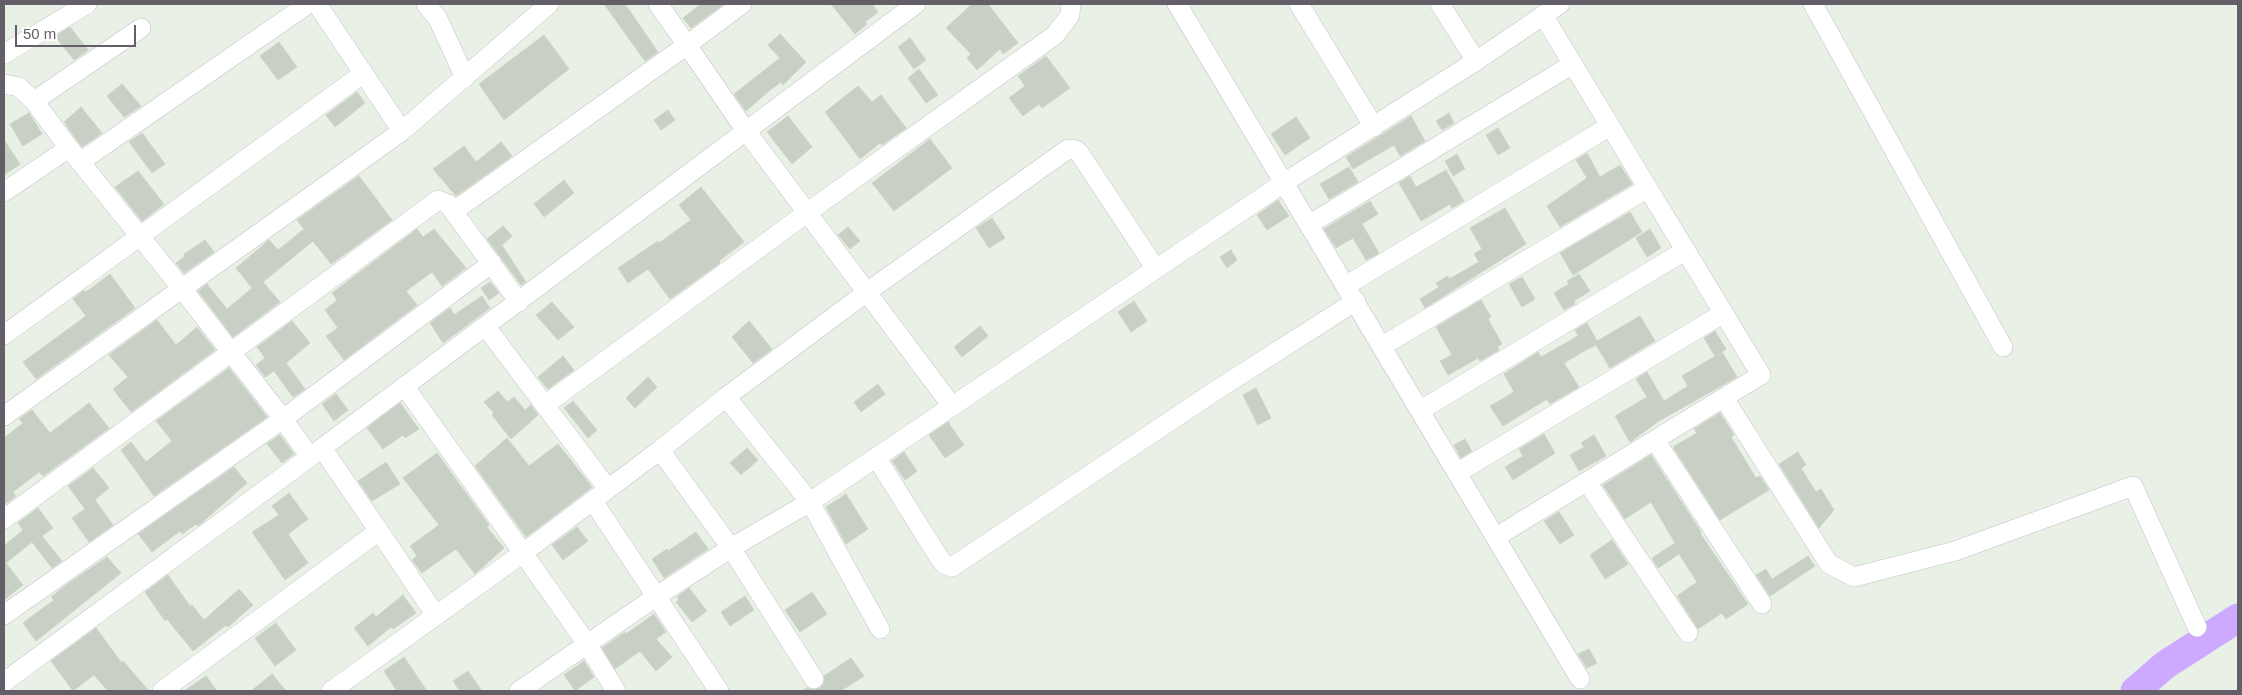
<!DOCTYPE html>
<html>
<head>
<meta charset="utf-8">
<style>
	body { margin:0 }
	#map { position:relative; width:2242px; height:695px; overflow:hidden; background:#e9f1e7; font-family:Helvetica,sans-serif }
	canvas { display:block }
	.frame { position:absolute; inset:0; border:5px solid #635e68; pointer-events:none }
	.scale { position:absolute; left:15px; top:25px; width:121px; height:22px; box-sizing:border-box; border:2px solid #635e68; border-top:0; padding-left:6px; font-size:15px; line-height:18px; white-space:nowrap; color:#635e68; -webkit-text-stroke:4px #fff; paint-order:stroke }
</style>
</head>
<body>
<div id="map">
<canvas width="2242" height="695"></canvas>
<div class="frame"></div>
<div class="scale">50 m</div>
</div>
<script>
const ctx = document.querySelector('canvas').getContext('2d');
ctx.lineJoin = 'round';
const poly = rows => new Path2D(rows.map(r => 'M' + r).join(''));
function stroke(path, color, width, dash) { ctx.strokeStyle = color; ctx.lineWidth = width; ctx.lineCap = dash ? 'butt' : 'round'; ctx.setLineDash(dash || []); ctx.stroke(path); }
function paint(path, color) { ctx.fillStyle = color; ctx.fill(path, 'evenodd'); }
stroke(poly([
	[2135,691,2165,665,2238,618]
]), '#cda9ff', 29);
const building = poly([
	[604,4,625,4,658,52,645,61,604,4],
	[701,4,724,4,691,28,683,18,701,4],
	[831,4,872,4,878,12,865,22,867,24,855,34,831,4],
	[972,4,988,4,1018,43,1003,54,1000,49,977,70,967,58,971,54,946,28,972,4],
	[70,27,88,50,74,60,55,36,70,27],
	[780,34,806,62,783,85,781,82,770,90,746,111,734,94,780,58,768,45,780,34],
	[544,35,569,69,504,120,479,84,544,35],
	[910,38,926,60,914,69,898,47,910,38],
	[279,42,297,67,278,80,260,56,279,42],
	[1046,56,1070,88,1042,108,1039,104,1023,116,1009,98,1025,86,1018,76,1046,56],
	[919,69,938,95,926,103,908,78,919,69],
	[122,84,141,106,124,117,107,96,122,84],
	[858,86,872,102,881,95,906,128,882,145,880,143,860,159,825,112,858,86],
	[357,92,365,103,335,127,326,115,357,92],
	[81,107,102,133,82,147,64,122,81,107],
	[668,110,675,120,661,130,654,120,668,110],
	[29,113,42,134,23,146,10,124,29,113],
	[1449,113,1454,123,1442,130,1436,121,1449,113],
	[788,116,812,147,792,164,767,132,788,116],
	[1411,116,1425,141,1400,156,1394,145,1353,169,1346,157,1411,116],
	[1296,117,1310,138,1285,155,1271,134,1296,117],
	[1498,128,1510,148,1498,155,1486,135,1498,128],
	[142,133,165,164,152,173,129,142,142,133],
	[930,139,952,168,894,211,872,183,930,139],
	[4,140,20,164,4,175,4,140],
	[501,142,512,156,456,196,433,169,464,146,476,162,501,142],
	[1587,153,1600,177,1620,165,1632,184,1560,227,1547,206,1587,178,1576,160,1587,153],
	[1457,154,1465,169,1453,176,1445,161,1457,154],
	[1349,167,1358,182,1329,199,1320,184,1349,167],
	[1446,170,1464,201,1452,208,1450,204,1421,221,1399,183,1410,176,1416,187,1446,170],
	[138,171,164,204,142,221,115,187,138,171],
	[359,176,392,220,331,264,313,241,263,282,280,302,233,337,198,291,207,284,227,309,252,288,236,268,269,240,278,250,304,229,297,220,359,176],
	[564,180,574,193,544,217,534,204,564,180],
	[701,187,744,242,719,261,720,263,670,299,648,269,628,283,618,268,658,241,659,243,691,220,679,205,701,187],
	[1278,200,1289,216,1267,230,1257,215,1278,200],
	[1370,201,1378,214,1362,224,1379,253,1366,260,1353,238,1336,248,1324,229,1370,201],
	[1505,208,1526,244,1425,308,1420,299,1439,287,1436,283,1448,276,1449,279,1479,262,1474,254,1482,249,1470,228,1505,208],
	[1630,212,1642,232,1573,275,1560,253,1630,212],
	[992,218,1005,238,989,248,976,228,992,218],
	[503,226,512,236,502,245,526,282,521,285,487,239,503,226],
	[848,227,860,241,850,249,838,235,848,227],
	[417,229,423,237,434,229,466,268,442,286,432,272,406,291,417,305,344,360,326,336,338,328,325,310,337,300,332,293,417,229],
	[1650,229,1661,248,1647,257,1636,238,1650,229],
	[205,240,214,252,184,273,176,263,185,256,184,254,205,240],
	[1231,250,1237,260,1227,268,1220,257,1231,250],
	[110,274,135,308,36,379,23,362,86,316,73,299,84,290,86,292,110,274],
	[1579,274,1590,291,1574,301,1575,304,1564,310,1554,293,1569,284,1567,281,1579,274],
	[1522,277,1535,299,1522,307,1509,284,1522,277],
	[490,282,499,293,489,300,481,288,490,282],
	[482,296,490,308,443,343,430,323,450,308,454,315,482,296],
	[1481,300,1491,317,1488,319,1502,344,1497,347,1499,350,1480,361,1478,358,1448,375,1440,361,1452,355,1436,327,1481,300],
	[1134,301,1147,321,1131,332,1118,312,1134,301],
	[552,302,574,327,558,340,536,315,552,302],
	[1640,316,1655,341,1610,368,1596,345,1586,350,1564,363,1579,387,1550,404,1547,399,1503,426,1490,406,1514,392,1504,374,1538,352,1541,357,1578,336,1575,330,1587,323,1597,341,1640,316],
	[157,320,176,345,197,327,215,350,131,412,113,389,128,377,109,355,157,320],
	[292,321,310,343,286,363,305,389,293,397,274,371,265,377,256,365,265,358,257,347,292,321],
	[749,321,772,349,753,363,732,337,749,321],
	[980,326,988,336,962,357,954,347,980,326],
	[1715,331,1726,349,1715,356,1704,338,1715,331],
	[1722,352,1737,377,1659,421,1630,442,1615,416,1647,397,1636,379,1647,372,1664,401,1688,386,1682,376,1722,352],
	[563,356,574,370,548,389,538,377,563,356],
	[229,368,267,417,154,496,121,450,131,442,146,462,172,441,156,421,229,368],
	[648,377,657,387,635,408,626,398,648,377],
	[878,384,885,394,861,412,854,402,878,384],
	[1256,388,1271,418,1258,425,1243,395,1256,388],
	[498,391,507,402,514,397,525,410,531,405,538,415,511,439,492,415,494,413,484,402,498,391],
	[336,394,348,410,334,421,322,404,336,394],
	[573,401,597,430,588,438,564,408,573,401],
	[89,403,109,428,43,476,39,472,13,492,16,496,5,504,4,438,23,423,19,419,32,410,50,433,89,403],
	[400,403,419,429,405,438,403,435,383,449,367,428,400,403],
	[1720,413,1734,435,1731,437,1756,478,1760,476,1769,490,1720,520,1673,447,1697,433,1694,429,1720,413],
	[948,422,964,445,945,458,929,435,948,422],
	[1544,434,1555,453,1513,480,1505,467,1523,456,1519,449,1544,434],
	[280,435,294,454,282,463,267,444,280,435],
	[1594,435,1606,456,1579,471,1570,455,1584,447,1581,443,1594,435],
	[507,438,529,466,558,444,592,487,526,537,475,466,507,438],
	[1465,439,1472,451,1461,458,1454,445,1465,439],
	[747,448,758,460,741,475,730,463,747,448],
	[904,452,917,471,905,480,892,461,904,452],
	[1798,452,1806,465,1801,468,1816,492,1821,489,1834,510,1819,528,1779,464,1798,452],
	[437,453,489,525,487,527,504,548,475,574,456,549,422,573,412,560,417,556,410,546,439,525,403,478,437,453],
	[1651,455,1701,532,1700,533,1748,604,1726,619,1722,613,1698,629,1677,596,1697,582,1679,554,1658,568,1652,558,1675,543,1651,502,1625,519,1603,485,1651,455],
	[386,462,400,484,372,501,358,481,386,462],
	[234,467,247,483,198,526,196,524,182,534,180,531,152,552,138,534,234,467],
	[93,468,109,488,95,500,113,525,89,542,72,518,85,509,68,486,93,468],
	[289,493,308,519,288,534,308,563,285,580,252,532,279,515,272,506,289,493],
	[846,494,868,529,846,544,826,507,846,494],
	[38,508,53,528,42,536,62,561,52,568,32,542,6,563,23,585,4,600,4,546,23,530,18,523,38,508],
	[1559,512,1574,535,1560,544,1544,521,1559,512],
	[577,527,588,541,563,560,552,545,577,527],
	[696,532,708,549,664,578,652,559,667,549,668,551,696,532],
	[1612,540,1628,564,1605,579,1590,555,1612,540],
	[1808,556,1815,566,1770,596,1756,575,1766,569,1772,579,1808,556],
	[107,557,121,573,36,641,23,623,54,600,51,597,65,586,107,557],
	[168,575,190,606,192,605,204,620,239,589,253,605,228,627,226,625,193,651,167,619,165,621,145,592,168,575],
	[689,588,707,611,692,622,676,602,679,600,677,597,689,588],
	[812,592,827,614,800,632,785,610,812,592],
	[403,595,416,613,393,629,391,627,368,646,354,628,373,613,376,617,403,595],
	[745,596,754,610,730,626,721,612,745,596],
	[654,614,666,632,656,639,672,657,656,671,640,651,615,669,602,648,625,632,626,634,654,614],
	[276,623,296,650,275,666,255,638,276,623],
	[96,628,121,662,123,661,149,691,108,691,94,675,73,691,51,661,96,628],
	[1589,649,1597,663,1587,668,1578,654,1589,649],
	[404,657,427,691,397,691,384,671,404,657],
	[851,658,864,676,841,691,802,691,807,688,814,690,820,688,824,684,824,676,851,658],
	[584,661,594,677,575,691,564,675,584,661],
	[468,671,482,691,460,691,453,681,468,671],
	[272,674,286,691,251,691,272,674],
	[206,676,217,691,184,691,206,676]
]);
paint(building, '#c8cfc5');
stroke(building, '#cad6c5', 1);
const street = poly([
	[317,4,402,131],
	[426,4,438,19,465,78],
	[658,4,687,45,742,4],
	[1177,4,1580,679],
	[1299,4,1374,127],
	[1440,4,1476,61],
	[1813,4,2003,347],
	[4,54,87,4],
	[4,84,19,87,34,101,69,148,183,290,283,419,4,615],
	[34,101,141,28],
	[80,162,308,4],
	[4,192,69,148],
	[454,211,687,45,746,131,952,406],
	[1310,224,1573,64],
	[1347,285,1610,126],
	[486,327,608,489],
	[4,335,364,73],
	[1382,346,1648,188],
	[726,397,810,502,880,629],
	[1724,398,1829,564,1854,577,1955,551,2133,486,2197,627],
	[545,405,808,212,1055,35,1070,15,1071,4],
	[1421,410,1686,250],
	[4,416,402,131,549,4],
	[1655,440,1762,604],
	[660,450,726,397,867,292,1068,149,1076,150,1080,154,1156,269],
	[310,457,916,4],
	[876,457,938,556,944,564,952,567,1215,391,1356,301],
	[1457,473,1724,313],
	[1587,482,1688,633],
	[593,501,719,691],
	[4,519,438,200,448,204,519,302],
	[379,531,435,614],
	[1496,537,1761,375,1543,15],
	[4,682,310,457,283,419,492,263],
	[162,691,379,531,322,448],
	[331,691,523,553,405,387],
	[519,691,657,596,731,548,810,502,1282,184,1476,61,1560,4],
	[616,691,587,644,523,553,660,450,731,548,814,679]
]);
stroke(street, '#c5c0c8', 20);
stroke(street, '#fff', 19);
</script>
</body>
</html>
